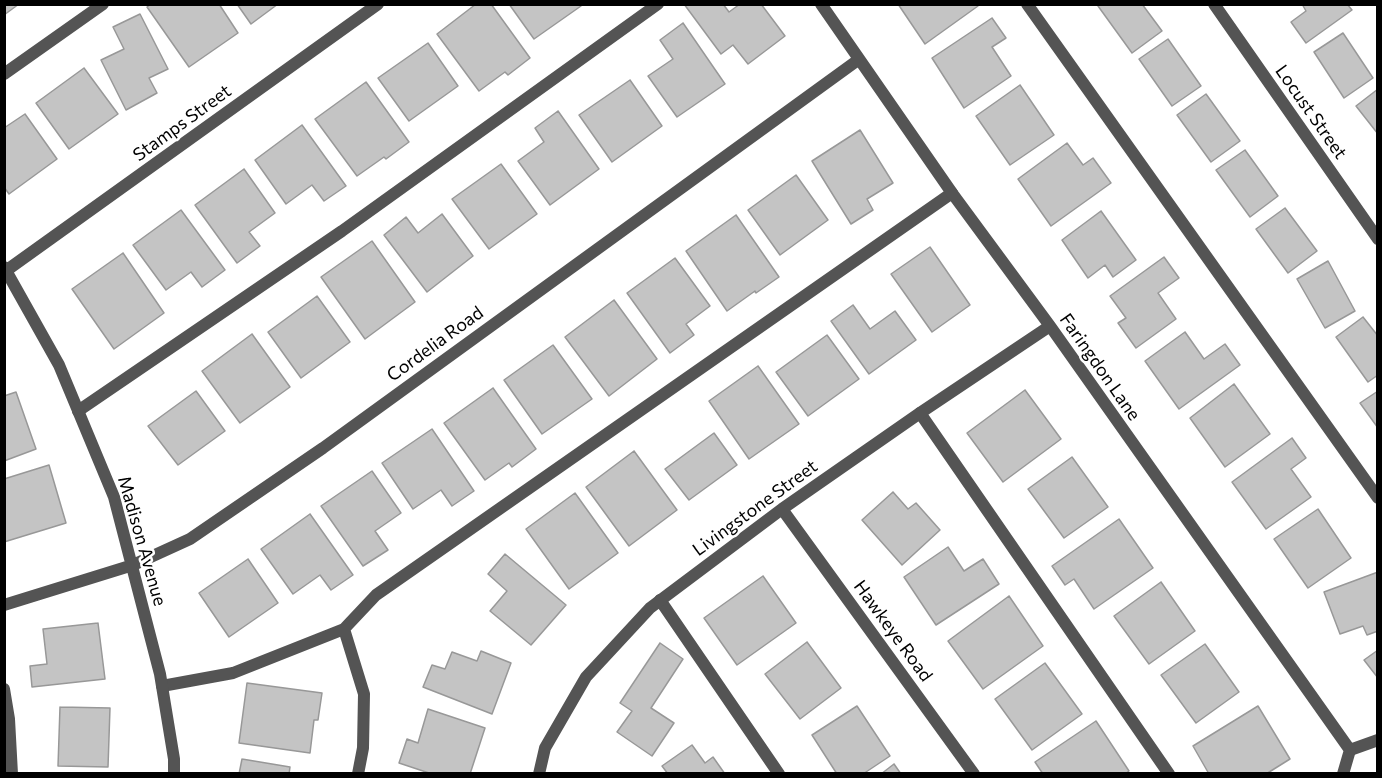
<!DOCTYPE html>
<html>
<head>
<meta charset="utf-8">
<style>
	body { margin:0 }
	#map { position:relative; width:1382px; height:778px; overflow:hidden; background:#fff; font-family:Commissioner,sans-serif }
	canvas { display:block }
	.frame { position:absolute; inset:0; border:6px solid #000; pointer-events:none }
</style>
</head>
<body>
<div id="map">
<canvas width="1382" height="778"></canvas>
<div class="frame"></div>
</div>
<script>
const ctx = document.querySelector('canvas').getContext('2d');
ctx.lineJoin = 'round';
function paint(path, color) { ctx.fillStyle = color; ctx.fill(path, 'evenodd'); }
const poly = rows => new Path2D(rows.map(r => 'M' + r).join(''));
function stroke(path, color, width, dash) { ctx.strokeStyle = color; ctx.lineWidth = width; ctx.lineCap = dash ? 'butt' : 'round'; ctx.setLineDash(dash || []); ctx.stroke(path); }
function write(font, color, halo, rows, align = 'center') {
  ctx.font = font + ' Commissioner,sans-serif'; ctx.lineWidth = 5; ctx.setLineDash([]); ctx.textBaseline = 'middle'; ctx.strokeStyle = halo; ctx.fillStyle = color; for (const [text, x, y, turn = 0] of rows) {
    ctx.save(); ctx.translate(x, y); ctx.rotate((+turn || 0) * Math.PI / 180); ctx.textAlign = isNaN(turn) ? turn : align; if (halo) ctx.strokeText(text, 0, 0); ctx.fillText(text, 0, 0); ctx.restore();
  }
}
const building = poly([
	[4,4,19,4,4,15,4,4],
	[151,4,219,4,238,33,189,67,147,7,151,4],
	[237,4,278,4,251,24,237,4],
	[476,4,491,4,530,58,508,75,505,72,479,91,437,34,476,4],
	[509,4,580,4,581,6,534,39,509,4],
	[684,4,723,4,729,12,740,4,761,4,785,36,748,64,733,45,721,54,684,4],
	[898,4,977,4,978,6,925,44,898,4],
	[1100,4,1142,4,1162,31,1132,53,1098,6,1100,4],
	[1302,4,1347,4,1352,10,1306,43,1291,22,1306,11,1302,4],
	[140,14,168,69,149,78,157,93,126,110,101,60,124,49,113,27,140,14],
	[992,18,1006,38,992,47,1011,76,964,108,932,58,992,18],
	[683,23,725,84,677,117,648,76,673,59,660,40,683,23],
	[1343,33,1373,78,1344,98,1314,52,1343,33],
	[1168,39,1201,86,1172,106,1139,59,1168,39],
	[428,43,458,86,409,121,378,78,428,43],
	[84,68,118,114,69,149,36,103,84,68],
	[630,80,662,126,612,162,579,115,630,80],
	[366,82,409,142,386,159,384,157,357,176,315,119,366,82],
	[1020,85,1054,135,1010,165,976,116,1020,85],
	[1378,89,1378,134,1356,106,1378,89],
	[1206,94,1240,141,1211,162,1177,115,1206,94],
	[558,111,599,169,550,205,518,161,544,142,535,128,558,111],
	[25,114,57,159,9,194,4,187,4,128,25,114],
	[302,125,346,186,324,201,312,185,286,204,255,160,302,125],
	[860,130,893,183,867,199,873,210,851,224,812,161,860,130],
	[1067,143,1083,165,1093,158,1111,183,1051,226,1018,179,1067,143],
	[1245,150,1278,196,1250,217,1216,170,1245,150],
	[501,164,537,214,489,249,452,199,501,164],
	[244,169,275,213,249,232,260,246,237,263,195,205,244,169],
	[796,175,828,220,780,255,748,210,796,175],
	[1285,208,1317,251,1288,273,1256,229,1285,208],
	[181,210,225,270,202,287,191,272,166,290,133,245,181,210],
	[1101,211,1136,260,1113,277,1105,265,1088,278,1062,240,1101,211],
	[442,214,473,256,427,292,384,235,406,217,418,233,442,214],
	[736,215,779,277,756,293,755,291,727,311,686,251,736,215],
	[372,241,415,302,365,339,321,277,372,241],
	[930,247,970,305,932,332,891,274,930,247],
	[123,253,164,313,114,349,72,289,123,253],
	[1164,257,1179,278,1158,293,1176,319,1136,348,1118,323,1126,318,1110,296,1164,257],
	[675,258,710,306,686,324,694,335,670,353,627,293,675,258],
	[1328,261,1355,311,1325,328,1297,279,1328,261],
	[317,296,350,342,301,378,268,332,317,296],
	[614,300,657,359,609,396,565,337,614,300],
	[853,305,870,329,895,311,916,340,869,374,831,321,853,305],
	[1363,317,1378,336,1378,375,1368,382,1336,337,1363,317],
	[1185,332,1204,359,1225,344,1240,365,1179,409,1145,361,1185,332],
	[252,334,290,387,240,423,202,371,252,334],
	[827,335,859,379,808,416,776,372,827,335],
	[553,345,592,399,542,434,504,380,553,345],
	[758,366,799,424,749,459,709,401,758,366],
	[1234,384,1270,434,1225,467,1190,418,1234,384],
	[493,388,536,449,512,467,509,463,485,480,444,423,493,388],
	[1025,390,1061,439,1003,482,967,433,1025,390],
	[196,391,225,431,178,465,148,426,196,391],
	[1378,391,1378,428,1360,403,1378,391],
	[16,392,36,449,4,461,4,396,16,392],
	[432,429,474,491,452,506,441,490,413,509,382,463,432,429],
	[714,433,737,465,689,500,665,469,714,433],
	[1292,438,1306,458,1291,469,1311,497,1266,529,1232,482,1292,438],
	[634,451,677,510,629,546,586,487,634,451],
	[1072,457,1108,507,1064,538,1028,489,1072,457],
	[49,465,66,523,4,542,4,479,49,465],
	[372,471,401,513,375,531,388,550,363,566,321,506,372,471],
	[893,492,908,509,916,503,940,530,902,565,862,520,893,492],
	[575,493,618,553,569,589,526,529,575,493],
	[1318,509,1351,558,1308,588,1274,539,1318,509],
	[310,514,353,575,331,590,320,575,293,594,261,549,310,514],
	[1119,519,1153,568,1094,609,1074,579,1065,585,1052,566,1119,519],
	[948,547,964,571,983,559,999,584,936,625,904,577,948,547],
	[505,554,566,605,531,645,490,611,507,591,488,574,505,554],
	[248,559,278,603,229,637,199,593,248,559],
	[1378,572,1378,631,1367,635,1363,626,1340,634,1324,592,1378,572],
	[763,576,796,623,737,665,704,618,763,576],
	[1161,582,1195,631,1149,664,1114,616,1161,582],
	[1009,596,1043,646,983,689,948,641,1009,596],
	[98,623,105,679,32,687,30,666,47,664,43,629,98,623],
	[807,642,841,688,800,719,765,674,807,642],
	[660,643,683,659,651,708,674,723,652,756,617,732,632,711,620,703,660,643],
	[1205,644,1239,692,1196,723,1161,675,1205,644],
	[1378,650,1378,678,1364,660,1378,650],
	[481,651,511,663,492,714,423,687,432,665,445,669,452,652,477,661,481,651],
	[1045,663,1082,714,1032,750,995,699,1045,663],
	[247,683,322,693,318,720,314,720,310,753,239,743,247,683],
	[857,706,890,756,863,774,837,774,812,735,857,706],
	[1258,706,1290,759,1266,774,1209,774,1193,746,1258,706],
	[60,707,110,708,108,767,58,766,60,707],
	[428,709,485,728,470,774,432,774,399,763,407,739,418,743,428,709],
	[1096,721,1129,771,1125,774,1043,774,1035,762,1096,721],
	[692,745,705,763,713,757,725,774,668,774,662,766,692,745],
	[242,759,290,767,289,774,239,774,242,759],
	[894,764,901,774,881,774,894,764]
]);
paint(building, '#c4c4c4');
stroke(building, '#989898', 1.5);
stroke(poly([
	[1027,4,1378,498],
	[4,74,103,4],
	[78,411,342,231,658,4],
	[920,413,1169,774],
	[660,600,779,774],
	[344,629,364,694,363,748,358,774],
	[162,686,233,673,344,629,376,595,952,193],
	[4,689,9,719,12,774],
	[1350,750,1378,740]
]), '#545454', 12);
stroke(poly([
	[821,4,952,193,1050,326,1350,750,1343,774],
	[1214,4,1378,239],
	[4,267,59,365,114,497,160,674,174,759,174,774],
	[7,270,378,4],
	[782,509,974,774],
	[4,605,133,565,190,539,323,448,858,60],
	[539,774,545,748,586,677,650,608,782,509,920,413,1050,326]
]), '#545454', 12);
write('18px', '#000', '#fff', [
	["Locust Street",1311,112,55],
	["Stamps Street",182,123,-36],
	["Cordelia Road",435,344,-36],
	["Faringdon Lane",1100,367,55],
	["Livingstone Street",755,508,-36],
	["Madison Avenue",142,541,74],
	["Hawkeye Road",893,631,54]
]);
</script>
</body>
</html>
